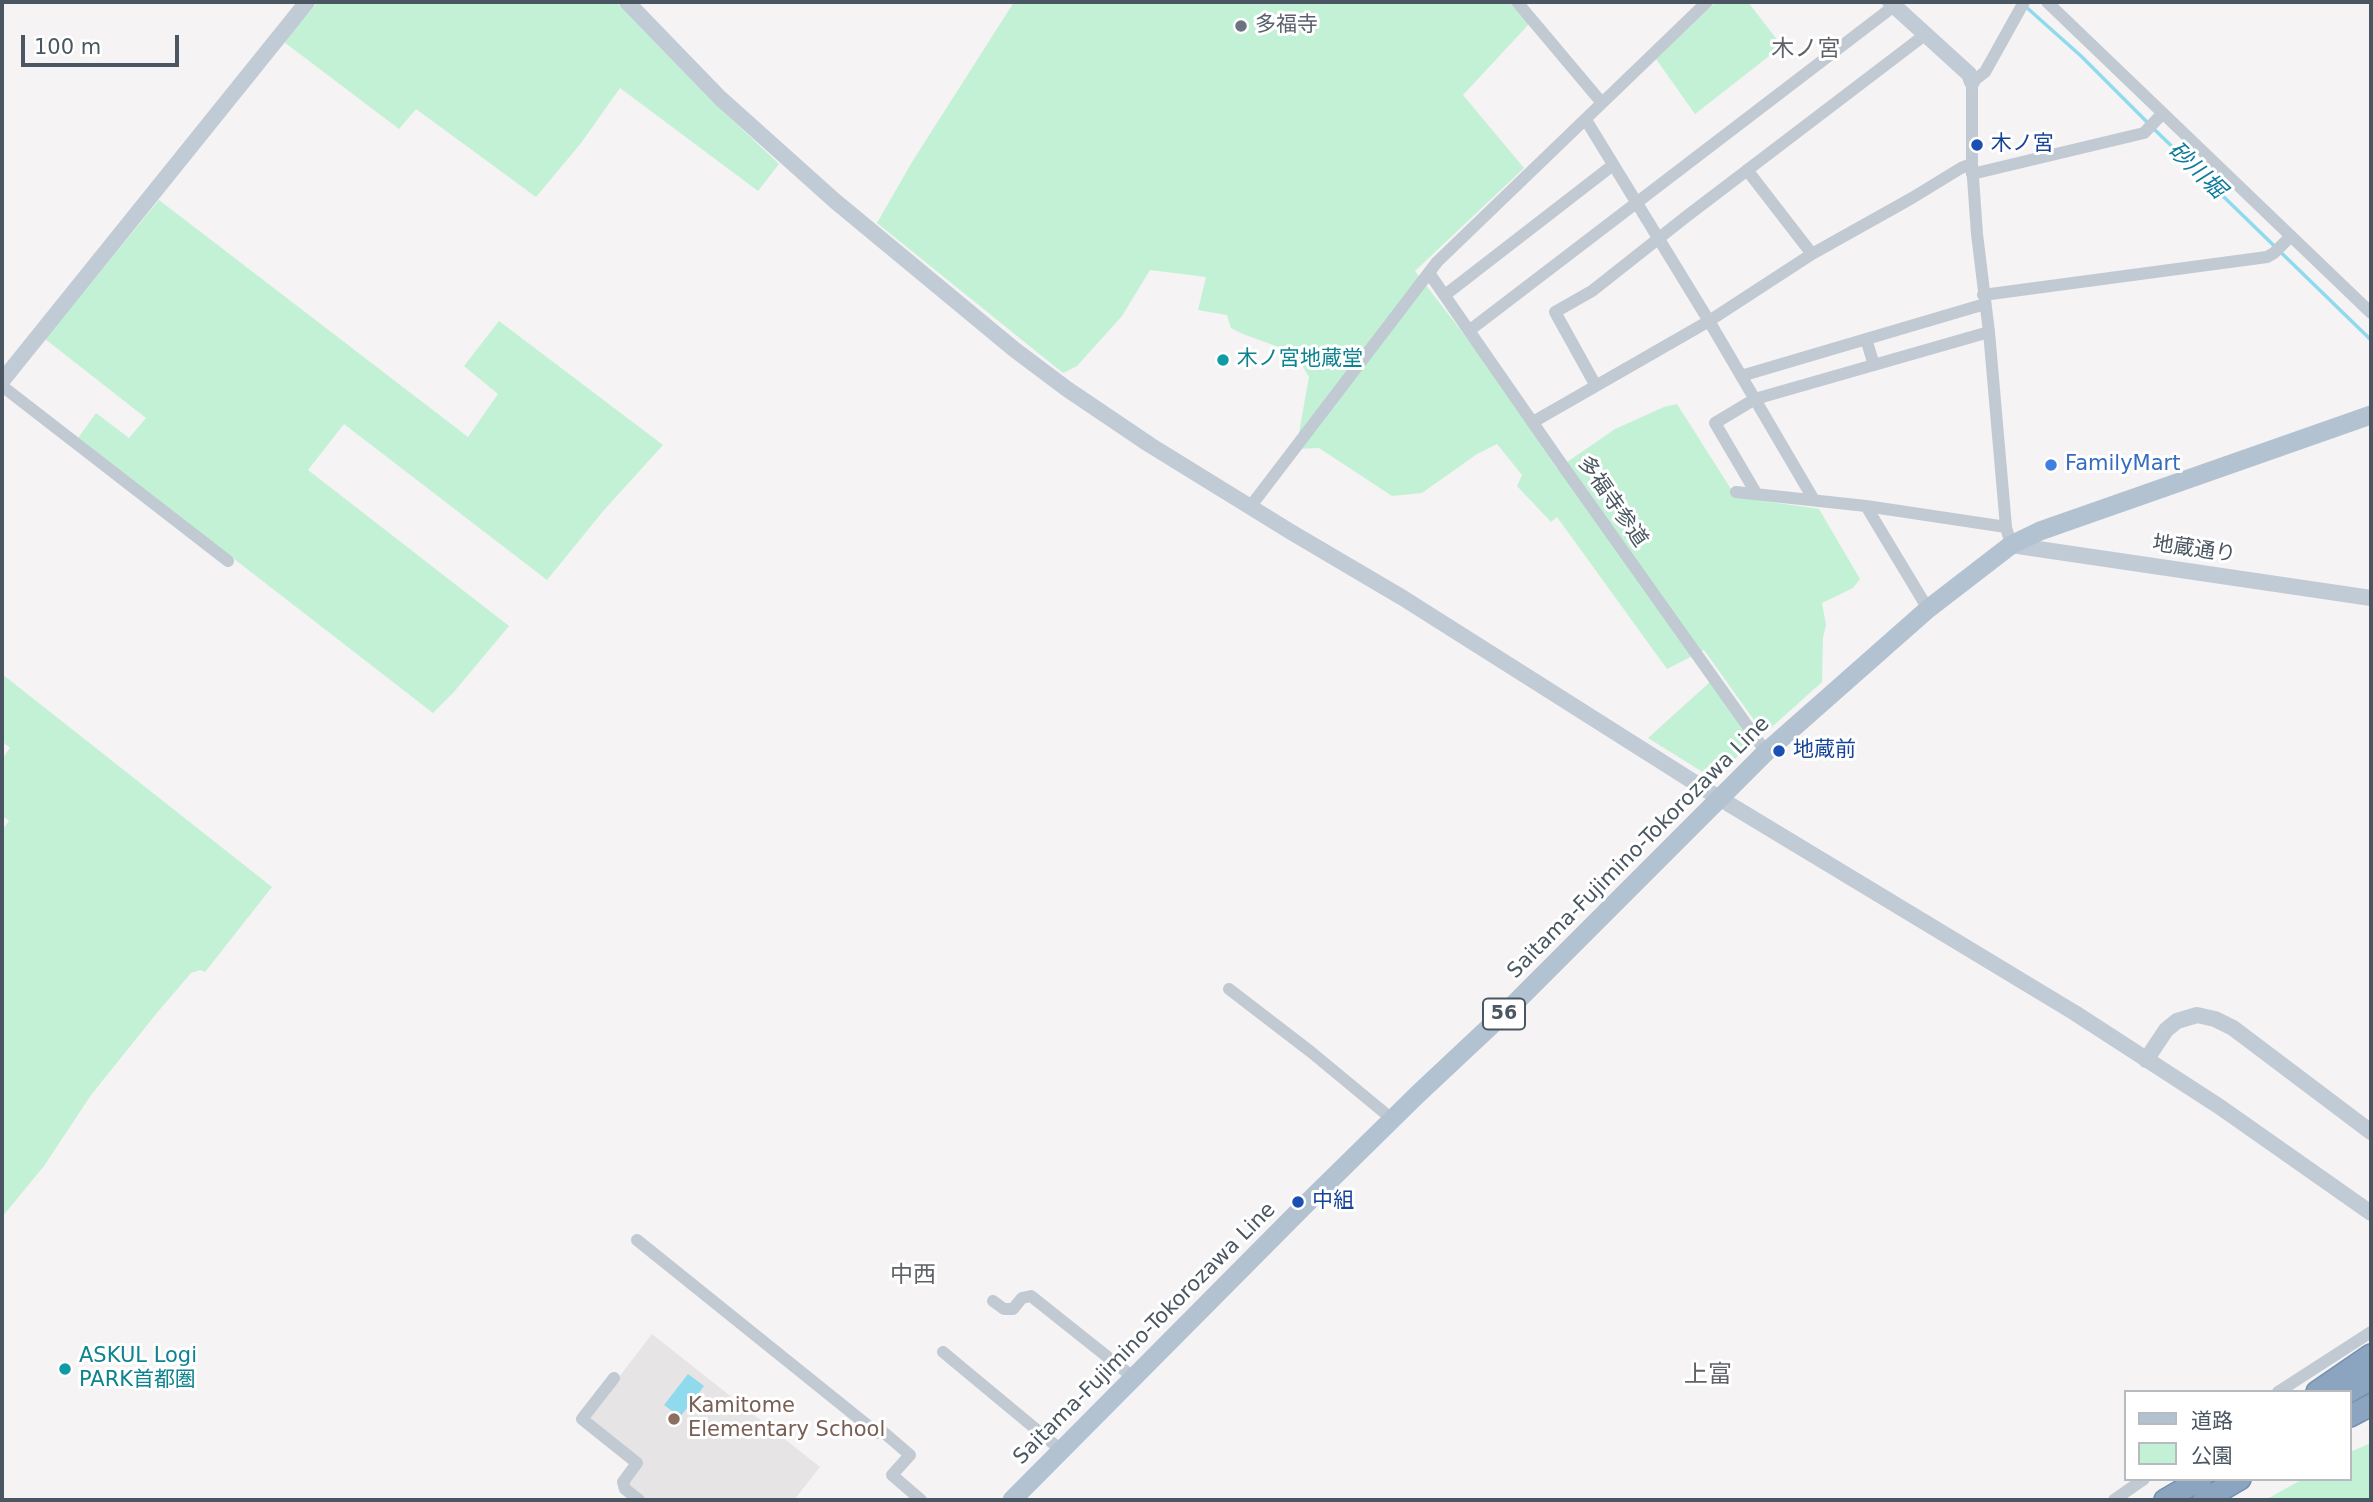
<!DOCTYPE html>
<html>
<head>
<meta charset="utf-8">
<style>
	body { margin:0 }
	#map { position:relative; width:2373px; height:1502px; overflow:hidden; background:#f5f3f3; font-family:"DejaVu Sans","Noto Sans JP",sans-serif }
	canvas { display:block }
	.frame { position:absolute; inset:0; border:4px solid #4a5661; pointer-events:none }
	.legend { position:absolute; left:2124px; top:1390px; width:228px; height:91px; box-sizing:border-box; background:#fff; border:2px solid #b7bbc0; margin:0; padding:9px 12px; list-style:none; font-size:21px; color:#4a5661 }
	.legend li { display:flex; align-items:center; gap:14px; height:35px }
	.legend b { width:35px; border:2px solid #b7bbc0 }
	.scale { position:absolute; left:21px; top:35px; width:158px; height:32px; box-sizing:border-box; border:4px solid #4a5661; border-top:0; padding-left:9px; font-size:21px; line-height:24px; white-space:nowrap; color:#4a5661; -webkit-text-stroke:5px #fff; paint-order:stroke }
</style>
</head>
<body>
<div id="map">
<canvas width="2373" height="1502"></canvas>
<div class="frame"></div>
<ul class="legend">
<li><b style="height:9px;background:#b3c2d1"></b>道路</li>
<li><b style="height:19px;background:#c3f1d5"></b>公園</li>
</ul>
<div class="scale">100 m</div>
</div>
<script>
const ctx = document.querySelector('canvas').getContext('2d');
ctx.lineJoin = 'round';
function paint(path, color) { ctx.fillStyle = color; ctx.fill(path, 'evenodd'); }
const poly = rows => new Path2D(rows.map(r => 'M' + r).join(''));
function stroke(path, color, width, dash) { ctx.strokeStyle = color; ctx.lineWidth = width; ctx.lineCap = dash ? 'butt' : 'round'; ctx.setLineDash(dash || []); ctx.stroke(path); }
function write(font, color, halo, rows, align = 'center') {
  ctx.font = font + ' "DejaVu Sans","Noto Sans JP",sans-serif'; ctx.lineWidth = 6; ctx.setLineDash([]); ctx.textBaseline = 'middle'; ctx.strokeStyle = halo; ctx.fillStyle = color; for (const [text, x, y, turn = 0] of rows) {
    ctx.save(); ctx.translate(x, y); ctx.rotate((+turn || 0) * Math.PI / 180); ctx.textAlign = isNaN(turn) ? turn : align; if (halo) ctx.strokeText(text, 0, 0); ctx.fillText(text, 0, 0); ctx.restore();
  }
}
paint(poly([
	[652,1334,820,1467,794,1500,644,1500,627,1487,640,1461,589,1421,589,1416]
]), '#e6e4e5');
paint(poly([
	[318,2,616,2,708,97,779,164,758,191,620,88,581,143,536,197,416,109,399,129,284,42],
	[1014,2,1509,2,1529,24,1463,95,1524,168,1415,271,1490,368,1557,469,1615,429,1664,407,1677,404,1736,497,1819,509,1860,579,1853,588,1822,603,1826,625,1823,637,1822,682,1764,734,1704,650,1667,669,1557,517,1551,522,1517,486,1522,475,1497,444,1477,454,1422,493,1392,496,1319,448,1296,449,1309,377,1295,353,1243,334,1231,328,1227,315,1198,310,1206,277,1150,270,1122,316,1077,366,1063,373,877,223,912,162],
	[1716,2,1748,2,1782,46,1695,114,1656,59],
	[159,200,468,437,498,394,464,366,499,321,663,445,604,510,547,580,344,424,308,470,509,626,453,693,433,713,78,438,96,413,129,438,146,418,45,339],
	[2,674,272,887,205,972,200,970,191,973,156,1014,91,1095,44,1166,2,1217,2,830,9,821,2,815,2,759,10,748,2,741],
	[1710,682,1753,741,1721,773,1709,776,1648,738],
	[2371,1443,2371,1500,2265,1500,2303,1479,2350,1479,2350,1452]
]), '#c3f1d5');
paint(poly([
	[688,1374,704,1386,680,1417,664,1405]
]), '#90daee');
stroke(poly([
	[2025,6,2081,56,2148,123],
	[2154,129,2371,340]
]), '#90daee', 3.5);
const highway = poly([
	[2317,1392,2371,1355],
	[2348,1392,2371,1379],
	[2350,1416,2371,1405],
	[2165,1500,2201,1479],
	[2204,1500,2240,1479]
]);
stroke(highway, '#7690ad', 24);
stroke(poly([
	[1517,2,1602,103],
	[2047,2,2371,313],
	[1586,120,1709,321,1814,500],
	[1747,170,1812,254],
	[1972,174,2144,133,2163,113],
	[1429,273,1558,459,1766,752],
	[1445,295,1613,165],
	[1983,295,2267,257,2274,253,2291,236],
	[1470,330,1894,6],
	[1866,339,1874,365],
	[1741,376,1985,304],
	[2,386,228,561],
	[1596,386,1555,312,1592,291,1687,216,1926,34],
	[1533,422,1709,321,1812,254,1912,198,1961,168,1972,164],
	[1736,492,1866,506,2006,527],
	[1756,493,1715,423,1755,399,1989,332],
	[1866,506,1928,609],
	[1250,507,1437,262,1707,2],
	[2011,545,2006,527,1989,332,1977,234,1972,164,1972,82,1985,72,2024,2],
	[1229,989,1311,1052,1392,1119],
	[637,1240,877,1433,882,1431,910,1455,892,1475,921,1500],
	[993,1301,1004,1309,1013,1309,1022,1298,1031,1296,1134,1378],
	[943,1352,1061,1450],
	[614,1378,582,1419,637,1463,623,1482,625,1489,639,1500],
	[2278,1392,2371,1332],
	[2114,1500,2144,1479]
]), '#c1cad2', 12);
stroke(poly([
	[627,2,720,98,835,201,1015,350,1067,389,1150,445,1291,532,1403,598,1719,798,2075,1013,2220,1107,2371,1213],
	[1890,2,1969,74,1972,82],
	[2,381,307,2],
	[2011,545,2371,598],
	[2146,1060,2166,1030,2177,1021,2197,1015,2215,1019,2233,1028,2371,1132]
]), '#c1cbd6', 16);
stroke(poly([
	[1012,1500,1305,1205,1418,1094,1514,1004,1766,752,1928,609,2011,545,2040,531,2371,415]
]), '#b3c2d1', 19);
stroke(highway, '#8ba5c1', 21);
for (const [x, y, r, color] of [
	[1241,26,7,"#6b7280"],
	[1977,145,7,"#1a4fb4"],
	[1223,360,7,"#0f9aa8"],
	[2051,465,7,"#3f7fe0"],
	[1779,751,7,"#1a4fb4"],
	[1298,1202,7,"#1a4fb4"],
	[65,1369,7,"#0f9aa8"],
	[674,1419,7,"#8d6e63"]
]) { const dot = new Path2D(); dot.arc(x, y, r, 0, 2 * Math.PI); ctx.fillStyle = color; ctx.fill(dot); stroke(dot, '#fff', 2.5); }
for (const [x, y, w] of [
	[1504,1014,42]
]) { const box = new Path2D(); box.roundRect(x - w / 2, y - 15.5, w, 31, 5); ctx.fillStyle = '#fff'; ctx.fill(box); stroke(box, '#4a5661', 2); }
write('bold 19px', '#4a5661', null, [
	["56",1504,1014]
]);
write('21px', '#5b616d', '#fff', [
	["多福寺",1255,26]
], 'left');
write('21px', '#164399', '#fff', [
	["木ノ宮",1991,145],
	["地蔵前",1793,751],
	["中組",1312,1202]
], 'left');
write('21px', '#0d838f', '#fff', [
	["木ノ宮地蔵堂",1237,360],
	["ASKUL Logi",79,1357],
	["PARK首都圏",79,1381]
], 'left');
write('21px', '#366cbe', '#fff', [
	["FamilyMart",2065,465]
], 'left');
write('21px', '#4a5661', '#fff', [
	["多福寺参道",1612,502,55],
	["地蔵通り",2194,550,8],
	["Saitama-Fujimino-Tokorozawa Line",1639,848,-45],
	["Saitama-Fujimino-Tokorozawa Line",1145,1334,-45]
]);
write('21px', '#785e54', '#fff', [
	["Kamitome",688,1407],
	["Elementary School",688,1431]
], 'left');
write('23px', '#5f6368', '#fff', [
	["木ノ宮",1806,50],
	["中西",913,1276]
]);
write('italic 23px', '#0c7c9b', '#fff', [
	["砂川堀",2196,171,44]
]);
write('24px', '#5f6368', '#fff', [
	["上富",1708,1376]
]);
</script>
</body>
</html>
